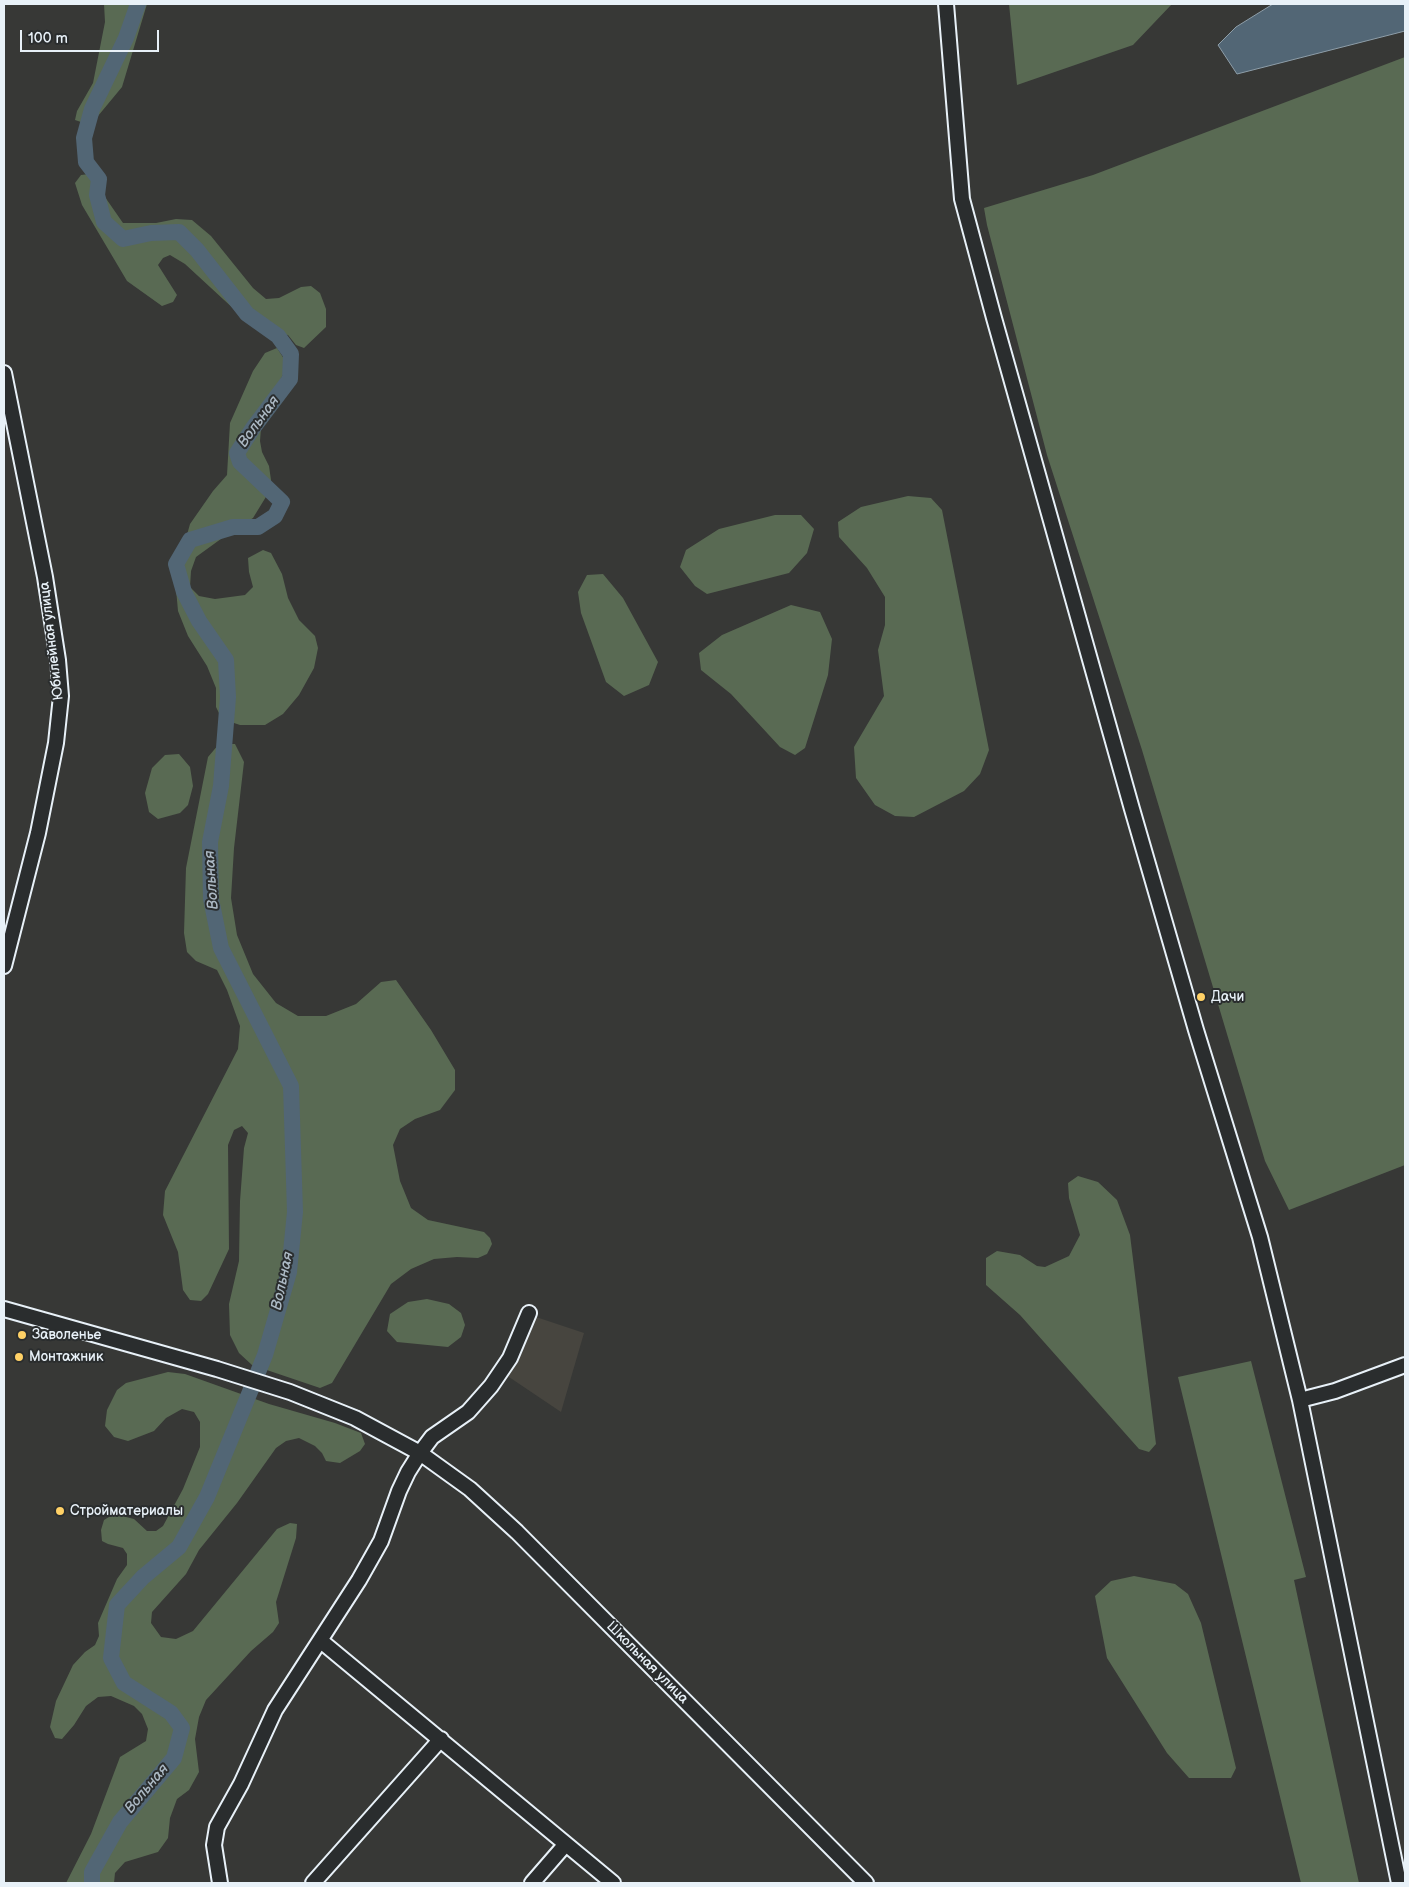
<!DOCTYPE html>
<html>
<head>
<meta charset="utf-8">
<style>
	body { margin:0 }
	#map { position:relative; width:1409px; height:1887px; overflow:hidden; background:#373836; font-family:"Balsamiq Sans",sans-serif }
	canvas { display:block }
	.frame { position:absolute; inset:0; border:5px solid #e8f1f8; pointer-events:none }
	.scale { position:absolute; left:20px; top:30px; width:139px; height:22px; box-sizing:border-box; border:2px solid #e8f1f8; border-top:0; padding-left:6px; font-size:15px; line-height:18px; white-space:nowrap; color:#e8f1f8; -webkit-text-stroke:4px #2a2d2e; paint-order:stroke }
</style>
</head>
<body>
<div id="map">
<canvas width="1409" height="1887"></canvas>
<div class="frame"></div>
<div class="scale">100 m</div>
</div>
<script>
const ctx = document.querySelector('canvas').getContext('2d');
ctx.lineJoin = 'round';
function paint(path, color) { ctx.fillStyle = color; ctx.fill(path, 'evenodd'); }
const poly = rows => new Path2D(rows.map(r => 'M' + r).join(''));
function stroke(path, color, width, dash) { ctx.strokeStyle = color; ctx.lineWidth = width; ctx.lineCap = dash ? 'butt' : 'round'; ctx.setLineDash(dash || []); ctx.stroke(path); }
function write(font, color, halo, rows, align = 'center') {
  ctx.font = font + ' "Balsamiq Sans",sans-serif'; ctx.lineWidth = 4; ctx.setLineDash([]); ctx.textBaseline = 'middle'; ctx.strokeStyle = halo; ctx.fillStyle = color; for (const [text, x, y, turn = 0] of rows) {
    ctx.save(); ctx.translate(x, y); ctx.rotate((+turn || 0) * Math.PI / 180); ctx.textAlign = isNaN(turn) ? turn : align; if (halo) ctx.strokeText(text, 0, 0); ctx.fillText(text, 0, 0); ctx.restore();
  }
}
paint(poly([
	[533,1316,584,1333,561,1412,506,1375,520,1357]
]), '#47453f');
paint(poly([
	[104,4,147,4,122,87,98,116,81,122,75,120,77,111,93,83,105,22],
	[1009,4,1172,4,1133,45,1017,85],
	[1405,57,1405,1165,1289,1210,1265,1161,1142,750,1047,455,987,225,984,208,1093,175],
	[89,174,123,223,156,223,176,219,192,220,211,236,253,288,266,299,279,298,301,287,311,286,320,293,326,309,326,327,304,348,296,345,288,335,263,332,254,327,236,311,185,264,170,255,163,258,158,265,177,295,173,302,162,306,127,281,82,205,75,183,81,175],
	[277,348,288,365,262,415,260,441,262,452,269,466,272,487,253,518,225,536,196,557,191,571,190,587,199,596,215,599,245,595,253,587,249,572,248,558,263,550,271,553,282,574,288,598,299,620,315,636,318,648,314,668,299,695,283,714,265,725,240,725,222,719,216,707,216,688,207,666,188,636,178,611,175,578,190,524,213,491,227,475,230,423,253,371,265,353],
	[908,496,931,498,942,510,989,750,980,774,964,791,914,817,895,816,875,805,856,778,854,747,884,696,878,650,885,625,885,597,867,568,839,537,838,522,861,507],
	[775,515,801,515,814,529,807,553,789,573,707,594,695,586,680,567,686,550,719,529],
	[603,574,623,598,658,662,649,685,624,696,606,682,581,613,578,592,587,575],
	[791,605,820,612,832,639,828,675,805,748,795,755,780,747,731,694,701,670,699,653,722,635],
	[219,744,235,744,244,762,234,848,231,898,237,935,253,974,276,1003,298,1016,326,1016,356,1004,381,982,396,980,431,1030,455,1070,455,1090,440,1110,415,1119,400,1129,393,1145,400,1181,411,1208,428,1220,484,1232,490,1238,492,1244,487,1254,478,1258,457,1257,434,1259,411,1269,391,1284,332,1383,320,1388,252,1365,239,1353,230,1335,229,1304,239,1261,240,1201,244,1148,248,1133,242,1126,234,1130,228,1145,229,1249,208,1294,201,1301,190,1300,183,1290,178,1252,163,1215,165,1191,238,1049,240,1026,227,990,217,970,196,961,187,952,184,933,186,868,208,757],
	[179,754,190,767,193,786,188,805,180,813,158,819,149,812,145,793,152,768,165,755],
	[1078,1176,1098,1182,1117,1200,1130,1235,1156,1444,1149,1452,1139,1449,1020,1315,986,1285,986,1258,997,1251,1020,1255,1037,1266,1045,1267,1069,1256,1080,1235,1069,1198,1068,1183],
	[427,1299,449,1304,461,1313,465,1325,461,1337,448,1347,397,1342,387,1331,390,1314,408,1302],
	[1251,1361,1306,1577,1294,1580,1359,1883,1301,1883,1178,1377],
	[168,1372,185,1374,269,1404,335,1423,361,1433,365,1444,360,1451,340,1463,326,1461,322,1453,315,1446,299,1438,286,1441,276,1448,237,1503,199,1550,186,1574,152,1612,151,1623,161,1637,176,1639,193,1631,277,1529,290,1523,297,1524,296,1538,276,1602,279,1623,273,1632,251,1651,206,1700,199,1717,195,1739,199,1772,189,1790,177,1799,170,1818,168,1838,158,1852,125,1862,115,1873,114,1883,66,1883,91,1834,120,1757,146,1741,148,1729,142,1714,134,1706,111,1696,98,1697,86,1706,74,1725,62,1739,55,1738,50,1727,56,1701,73,1665,85,1652,95,1645,99,1636,98,1623,117,1579,127,1565,127,1554,123,1548,108,1544,102,1541,101,1530,104,1520,114,1514,134,1519,147,1531,156,1531,163,1526,183,1489,200,1447,200,1422,194,1412,182,1409,166,1418,154,1431,128,1441,114,1437,105,1426,107,1410,117,1390,126,1383],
	[1134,1576,1175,1584,1188,1594,1201,1623,1236,1768,1231,1778,1189,1778,1167,1753,1107,1658,1095,1596,1111,1581]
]), '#596a53');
const water = poly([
	[1273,4,1405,4,1405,31,1237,74,1218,45,1236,27,1273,4]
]);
paint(water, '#526675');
stroke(water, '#8e9ea9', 1);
stroke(poly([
	[92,1883,92,1872,120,1822,174,1758,182,1728,171,1713,124,1683,111,1658,117,1605,143,1577,179,1547,207,1497,265,1355,289,1272,295,1212,291,1086,221,948,211,899,210,842,221,786,228,697,226,660,199,621,184,592,176,564,190,540,233,527,258,527,275,516,282,502,240,462,237,453,253,428,290,379,291,354,278,336,247,314,197,250,179,232,151,233,123,239,104,222,97,195,99,179,86,162,84,138,92,109,126,38,138,4]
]), '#526675', 16);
const minor = poly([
	[946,4,962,199,994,318,1132,809,1196,1030,1260,1237,1300,1400,1399,1883],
	[4,373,45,577,58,660,61,696,56,743,38,833,4,966],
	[4,1309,217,1369,290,1392,355,1418,420,1453,470,1489,517,1532,866,1883],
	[1300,1400,1335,1391,1405,1365],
	[321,1641,613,1883],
	[220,1883,214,1845,217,1827,241,1784,275,1710,359,1580,381,1541,399,1491,408,1472,420,1453,432,1437,468,1412,491,1386,510,1358,529,1313],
	[313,1883,441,1739],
	[532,1883,565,1845]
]);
stroke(minor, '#e8f1f8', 18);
stroke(minor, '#2a2d2e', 14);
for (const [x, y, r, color] of [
	[1201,997,5,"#ffd166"],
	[22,1335,5,"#ffd166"],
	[19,1357,5,"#ffd166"],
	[60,1511,5,"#ffd166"]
]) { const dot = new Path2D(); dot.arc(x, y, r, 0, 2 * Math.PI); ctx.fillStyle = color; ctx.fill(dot); stroke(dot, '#2a2d2e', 2); }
write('14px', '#e8f1f8', '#2a2d2e', [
	["Юбилейная улица",52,641,-97],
	["Школьная улица",647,1663,45]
]);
write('14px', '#e8f1f8', '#2a2d2e', [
	["Дачи",1211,997],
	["Заволенье",32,1335],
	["Монтажник",29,1357],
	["Стройматериалы",70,1511]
], 'left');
write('italic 15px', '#acb9c4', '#2a2d2e', [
	["Вольная",259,422,-54],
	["Вольная",212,880,-94],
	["Вольная",283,1281,-78],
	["Вольная",147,1789,-50]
]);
</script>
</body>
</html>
